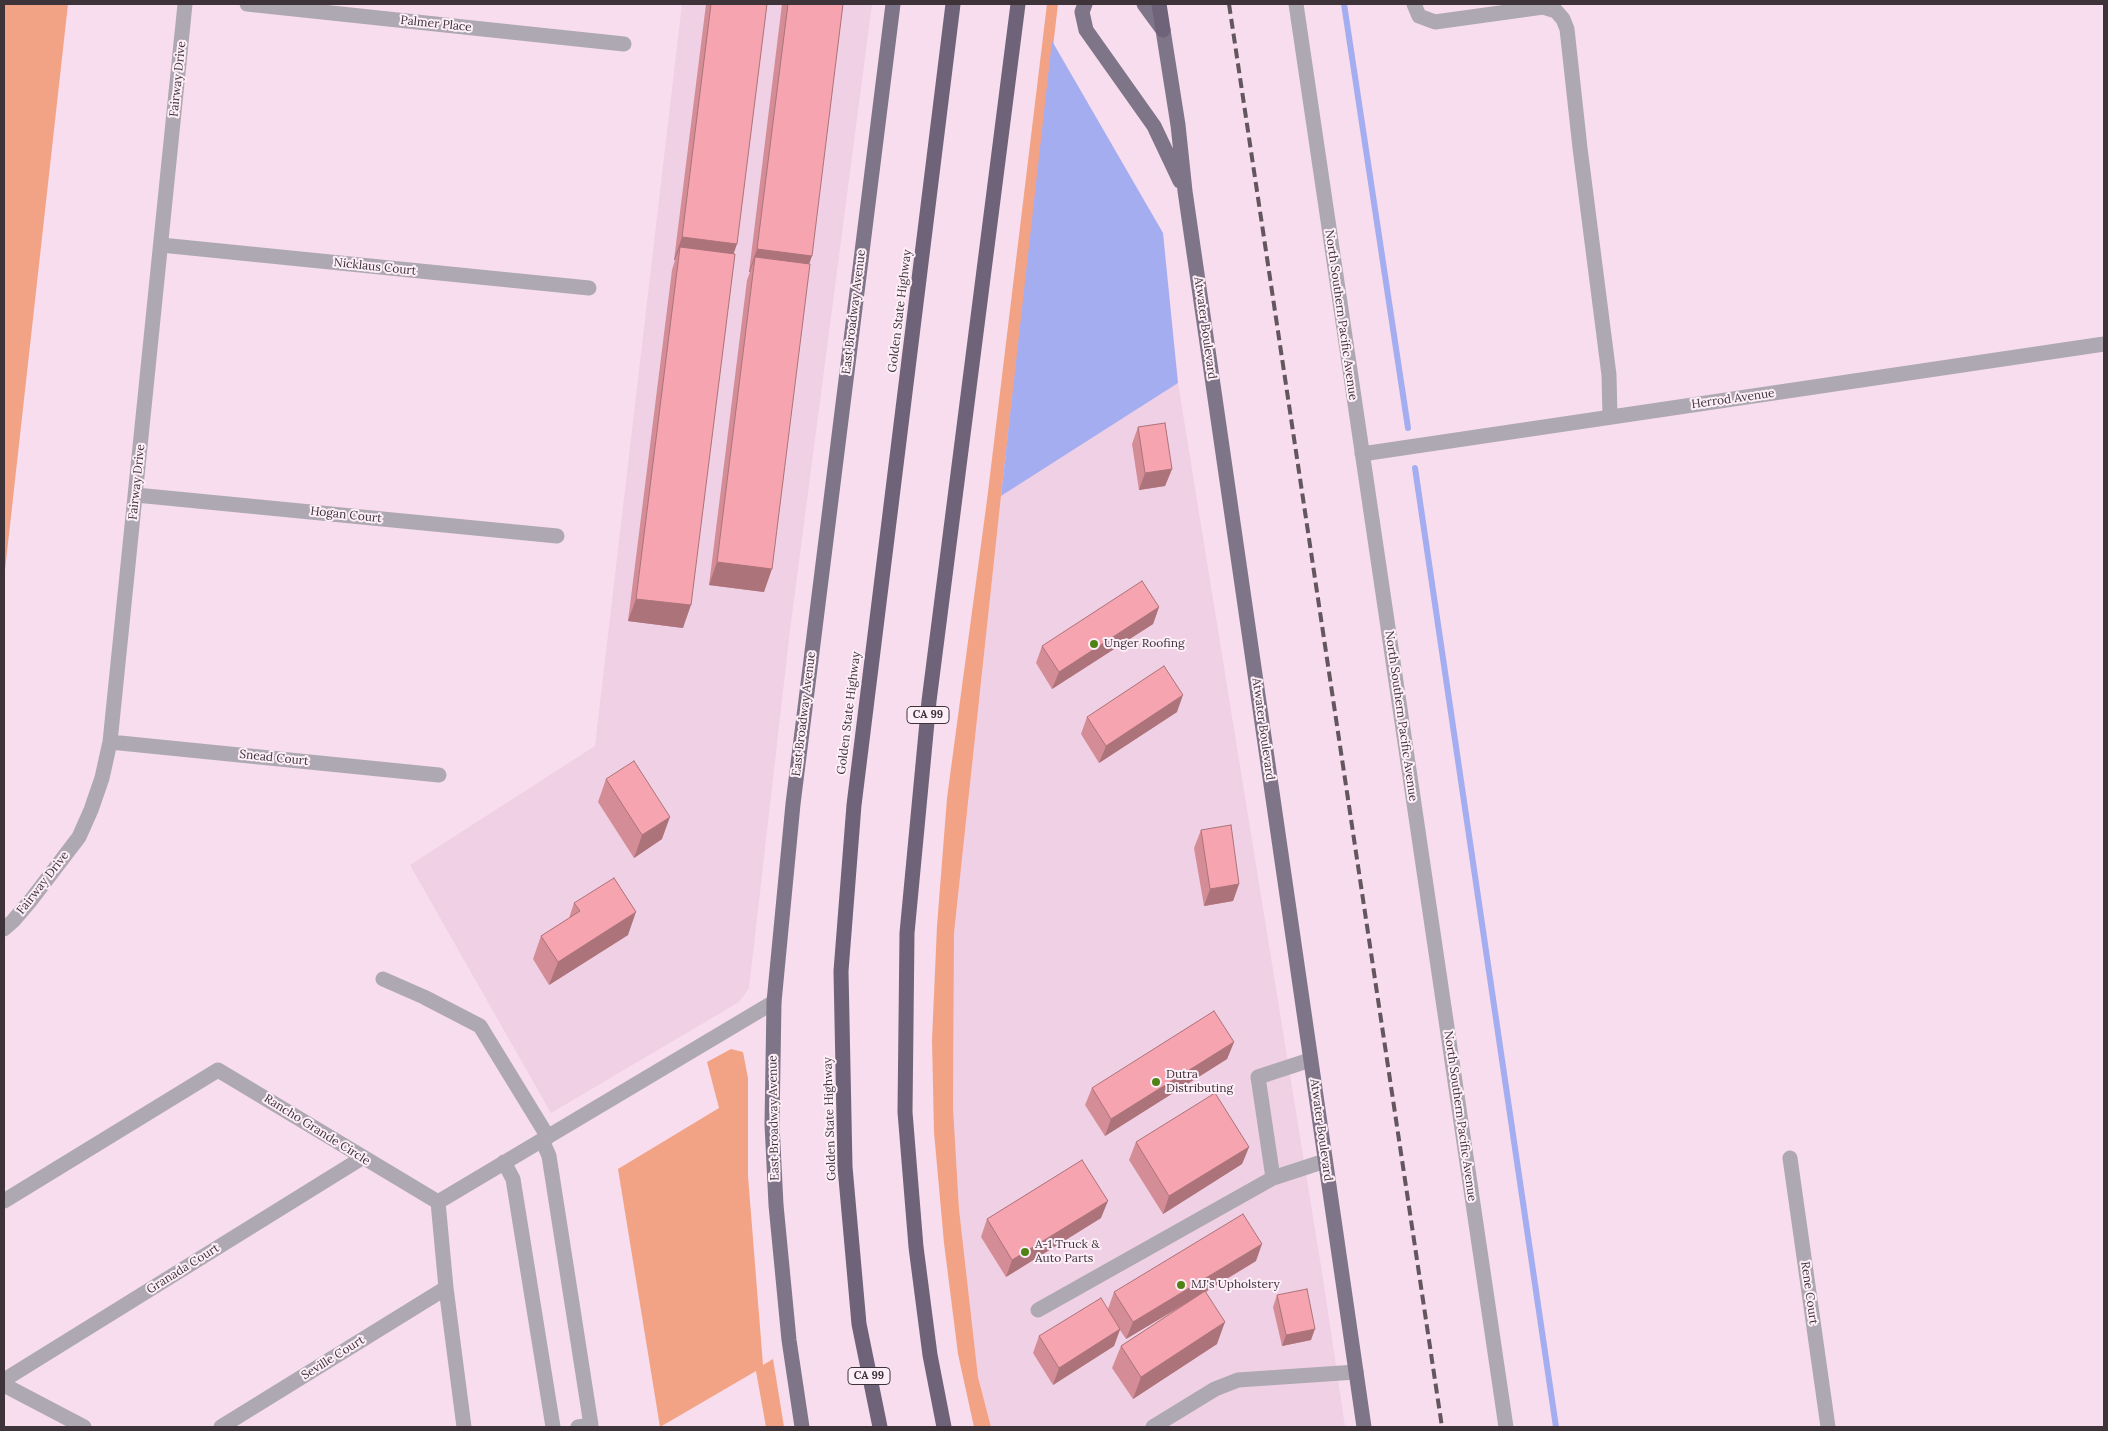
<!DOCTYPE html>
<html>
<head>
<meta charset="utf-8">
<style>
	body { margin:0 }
	#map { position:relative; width:2108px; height:1431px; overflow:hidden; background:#f7dded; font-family:Lora,serif }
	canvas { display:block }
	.frame { position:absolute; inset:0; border:5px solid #3d3339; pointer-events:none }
</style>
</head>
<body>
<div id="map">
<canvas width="2108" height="1431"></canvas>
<div class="frame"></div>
</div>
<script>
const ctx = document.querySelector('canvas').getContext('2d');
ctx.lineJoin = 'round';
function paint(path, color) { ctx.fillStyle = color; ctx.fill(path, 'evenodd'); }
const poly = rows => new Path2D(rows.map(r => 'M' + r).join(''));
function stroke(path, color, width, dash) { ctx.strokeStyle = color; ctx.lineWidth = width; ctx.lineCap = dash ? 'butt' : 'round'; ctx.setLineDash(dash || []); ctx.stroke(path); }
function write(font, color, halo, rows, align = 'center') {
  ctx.font = font + ' Lora,serif'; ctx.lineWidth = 4; ctx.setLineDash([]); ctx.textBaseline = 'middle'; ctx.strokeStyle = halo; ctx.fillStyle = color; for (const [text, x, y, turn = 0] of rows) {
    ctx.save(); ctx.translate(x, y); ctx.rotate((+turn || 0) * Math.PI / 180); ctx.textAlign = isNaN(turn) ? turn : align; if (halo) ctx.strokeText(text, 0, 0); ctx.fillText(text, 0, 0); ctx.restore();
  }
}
paint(poly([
	[682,4,872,4,790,630,749,988,739,1002,551,1113,410,865,595,746],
	[1178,383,1324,1285,1345,1427,991,1427,978,1377,959,1209,953,1107,954,933,1001,496]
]), '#f0d0e4');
paint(poly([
	[4,4,68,4,4,579],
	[1047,4,1058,4,1001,496,954,933,953,1107,959,1209,978,1377,991,1427,974,1427,958,1354,944,1243,934,1132,932,1040,937,926,947,798,987,500],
	[731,1049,743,1052,748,1078,748,1176,763,1365,773,1359,784,1427,766,1427,756,1371,660,1427,618,1169,719,1108,707,1062]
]), '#f2a386');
paint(poly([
	[1052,41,1163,233,1178,383,1001,496]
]), '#a5adf1');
stroke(poly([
	[1344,4,1408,428],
	[1415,468,1556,1427]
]), '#a5adf1', 6);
stroke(poly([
	[247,4,624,44],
	[1296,4,1506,1427],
	[1414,4,1419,16,1435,22,1543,7,1556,11,1563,19,1567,29,1580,148,1609,375,1610,417],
	[161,245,589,288],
	[1362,454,2104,344],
	[136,495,557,536],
	[110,742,439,775],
	[4,929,13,921,31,900,79,837,91,810,102,778,110,742,185,4],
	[383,979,424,997,480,1026,548,1137],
	[542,1140,549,1156,591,1425,578,1427],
	[1790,1158,1828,1427],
	[504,1162,513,1179,553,1427],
	[1273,1178,1258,1077,1310,1060],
	[4,1201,218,1070,438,1202],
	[438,1202,774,1002],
	[438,1202,446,1288,464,1427],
	[1038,1310,1273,1178,1325,1161],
	[4,1380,362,1158],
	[4,1385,84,1427],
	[221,1427,446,1288],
	[1153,1427,1215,1389,1238,1380,1356,1372]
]), '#aea8b3', 15);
stroke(poly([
	[1085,4,1082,12,1086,30,1154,126,1180,181],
	[1144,4,1163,30,1178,125,1185,191,1364,1427],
	[802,1427,789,1340,776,1205,772,1124,774,1002,793,804,893,4]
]), '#7f7588', 15);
stroke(poly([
	[1159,4,1163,30],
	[880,1427,859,1324,845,1167,841,971,854,805,953,4],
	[944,1427,930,1355,916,1247,905,1112,907,933,929,701,1018,4]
]), '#6e6378', 15);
stroke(poly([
	[1229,4,1442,1427]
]), '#63565e', 4, [10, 5]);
paint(poly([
	[706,4,767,4,683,628,628,621,672,270,675,260,674,260],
	[782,4,843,4,809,264,764,592,709,585,747,280,750,272,749,272],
	[1138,427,1172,469,1165,486,1139,490,1132,444],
	[1159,607,1153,624,1052,689,1036,663,1042,646],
	[1177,712,1099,763,1081,734,1087,717],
	[606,779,662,839,634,858,598,802],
	[1201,830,1239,884,1233,901,1204,906,1194,848],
	[574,903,628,935,549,985,533,959,541,936,569,918],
	[1234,1042,1227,1059,1105,1136,1085,1105,1092,1088],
	[1136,1142,1249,1147,1242,1164,1163,1214,1129,1160],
	[1101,1218,1006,1277,981,1237,987,1219],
	[1256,1261,1206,1292,1217,1344,1133,1399,1112,1368,1121,1346,1182,1306,1126,1339,1120,1330,1114,1346,1053,1385,1033,1353,1039,1336,1108,1309,1114,1292],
	[1277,1295,1311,1340,1282,1346,1273,1307]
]), '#d48d96');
paint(poly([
	[682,237,737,244,729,267,680,247,675,260,674,260],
	[757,249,812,256,804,279,755,257,750,272,749,272],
	[1172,469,1165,486,1139,490,1145,473],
	[717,562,772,569,764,592,709,585],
	[636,599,691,605,683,628,628,621],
	[1159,607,1153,624,1052,689,1059,672],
	[1183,695,1177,712,1099,763,1106,746],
	[670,817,662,839,634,858,642,835],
	[1239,884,1233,901,1204,906,1210,889],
	[636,912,628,935,549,985,558,962],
	[1234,1042,1227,1059,1105,1136,1111,1119],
	[1249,1147,1242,1164,1163,1214,1169,1196],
	[1108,1201,1101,1218,1006,1277,1012,1260],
	[1262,1244,1256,1261,1126,1339,1133,1322],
	[1225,1322,1217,1344,1133,1399,1141,1377],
	[1120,1329,1114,1346,1053,1385,1059,1368],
	[1315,1329,1311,1340,1282,1346,1286,1335]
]), '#ac737a');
const building = poly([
	[711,4,767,4,737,244,682,237,711,4],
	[788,4,843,4,812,256,757,249,788,4],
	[680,247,735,254,691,605,636,599,680,247],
	[755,257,810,264,772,569,717,562,755,257],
	[1165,423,1172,469,1145,473,1138,427,1165,423],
	[1142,581,1159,607,1059,672,1042,646,1142,581],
	[1164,666,1183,695,1106,746,1087,717,1164,666],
	[634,761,670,817,642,835,606,779,634,761],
	[1231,825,1239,884,1210,889,1201,830,1231,825],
	[614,878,636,912,558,962,541,936,580,911,574,903,614,878],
	[1214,1011,1234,1042,1111,1119,1092,1088,1214,1011],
	[1215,1093,1249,1147,1169,1196,1136,1142,1215,1093],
	[1082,1160,1108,1201,1012,1260,987,1219,1082,1160],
	[1243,1214,1262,1244,1133,1322,1114,1292,1243,1214],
	[1307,1289,1315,1329,1286,1335,1277,1295,1307,1289],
	[1205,1291,1225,1322,1141,1377,1121,1346,1205,1291],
	[1101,1298,1120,1329,1059,1368,1039,1336,1101,1298]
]);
paint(building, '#f6a4af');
stroke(building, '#ac737a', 1);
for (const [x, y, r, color] of [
	[1094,644,5,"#508216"],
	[1156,1082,5,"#508216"],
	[1025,1252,5,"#508216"],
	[1181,1285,5,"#508216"]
]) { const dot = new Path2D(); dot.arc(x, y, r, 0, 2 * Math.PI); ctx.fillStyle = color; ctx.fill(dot); stroke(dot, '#fdeef7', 2); }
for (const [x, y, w] of [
	[928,715,42],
	[869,1376,42]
]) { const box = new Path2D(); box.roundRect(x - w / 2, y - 8.5, w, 17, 4); ctx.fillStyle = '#fdeef7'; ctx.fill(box); stroke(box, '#3d3339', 1); }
write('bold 11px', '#3d3339', null, [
	["CA 99",928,715],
	["CA 99",869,1376]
]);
write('12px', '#3d3339', '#fdeef7', [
	["Palmer Place",436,24,6],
	["Fairway Drive",178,79,-84],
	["Nicklaus Court",375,267,6],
	["Golden State Highway",900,311,-83],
	["East Broadway Avenue",854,312,-83],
	["North Southern Pacific Avenue",1341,315,82],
	["Atwater Boulevard",1205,328,82],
	["Herrod Avenue",1733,399,-8],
	["Fairway Drive",137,482,-84],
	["Hogan Court",346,515,6],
	["Golden State Highway",849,713,-83],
	["East Broadway Avenue",804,714,-83],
	["North Southern Pacific Avenue",1401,716,82],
	["Atwater Boulevard",1263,729,82],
	["Snead Court",274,758,6],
	["Fairway Drive",43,883,-52],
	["North Southern Pacific Avenue",1460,1116,82],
	["East Broadway Avenue",774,1118,-91],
	["Golden State Highway",830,1119,-92],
	["Rancho Grande Circle",317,1130,32],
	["Atwater Boulevard",1321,1130,82],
	["Granada Court",183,1269,-32],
	["Rene Court",1809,1293,82],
	["Seville Court",333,1358,-32]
]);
write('12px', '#3d3339', '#fdeef7', [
	["Unger Roofing",1104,644],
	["Dutra",1166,1075],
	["Distributing",1166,1089],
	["A-1 Truck &",1035,1245],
	["Auto Parts",1035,1259],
	["MJ's Upholstery",1191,1285]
], 'left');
</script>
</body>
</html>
